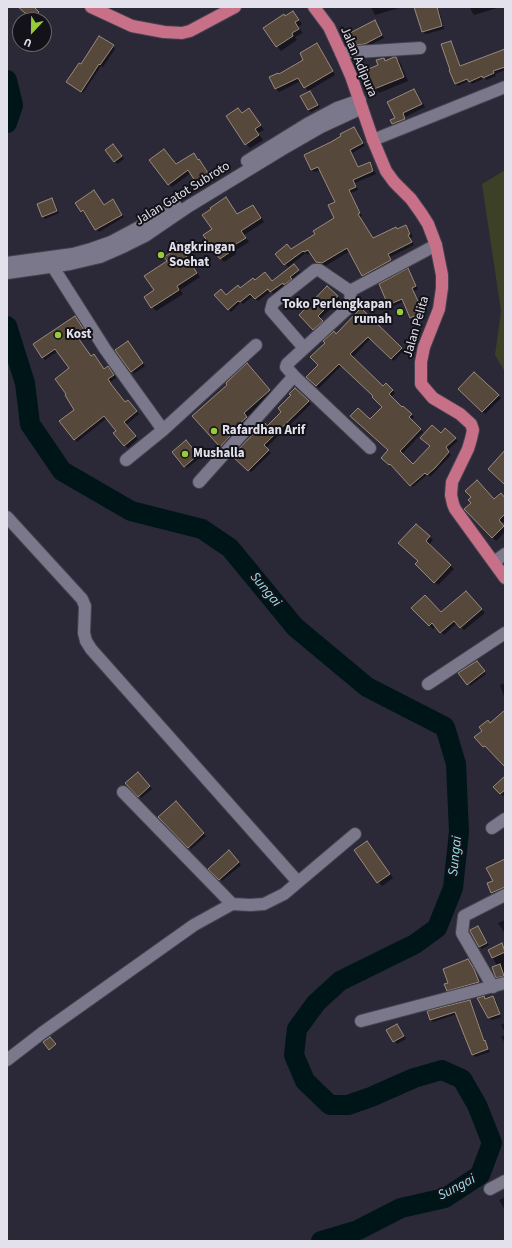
<!DOCTYPE html>
<html>
<head>
<meta charset="utf-8">
<style>
	body { margin:0 }
	#map { position:relative; width:512px; height:1248px; overflow:hidden; background:#2b2838; font-family:"Source Sans 3",sans-serif }
	canvas { display:block }
	.frame { position:absolute; inset:0; border:8px solid #e3e2ec; pointer-events:none }
	.north { position:absolute; left:12px; top:12px; width:40px; height:40px; box-sizing:border-box; background:#131219; border:1px solid #66656d; border-radius:50%; rotate:202deg; font-size:11px; font-weight:700; line-height:16px; text-align:center; color:#e3e2ec }
	.north::after { content:''; display:block; margin:auto; width:14px; height:18px; background:#97cc38; clip-path:polygon(50% 0,100% 100%,50% 72%,0 100%) }
</style>
</head>
<body>
<div id="map">
<canvas width="512" height="1248"></canvas>
<div class="frame"></div>
<div class="north">U</div>
</div>
<script>
const ctx = document.querySelector('canvas').getContext('2d');
ctx.lineJoin = 'round';
function paint(path, color) { ctx.fillStyle = color; ctx.fill(path, 'evenodd'); }
const poly = rows => new Path2D(rows.map(r => 'M' + r).join(''));
function stroke(path, color, width, dash) { ctx.strokeStyle = color; ctx.lineWidth = width; ctx.lineCap = dash ? 'butt' : 'round'; ctx.setLineDash(dash || []); ctx.stroke(path); }
function write(font, color, halo, rows, align = 'center') {
  ctx.font = font + ' "Source Sans 3",sans-serif'; ctx.lineWidth = 4; ctx.setLineDash([]); ctx.textBaseline = 'middle'; ctx.strokeStyle = halo; ctx.fillStyle = color; for (const [text, x, y, turn = 0] of rows) {
    ctx.save(); ctx.translate(x, y); ctx.rotate((+turn || 0) * Math.PI / 180); ctx.textAlign = isNaN(turn) ? turn : align; if (halo) ctx.strokeText(text, 0, 0); ctx.fillText(text, 0, 0); ctx.restore();
  }
}
paint(poly([
	[505,170,505,372,495,355,501,311,482,184]
]), '#3c4026');
paint(poly([
	[19,7,32,7,40,15,36,20,34,20],
	[371,7,399,7,399,8,375,15],
	[436,7,439,10,444,29,426,34,423,32,417,13],
	[470,7,497,7,497,8,474,15,472,12],
	[293,12,302,24,298,27,303,33,295,37,297,40,281,51,264,28],
	[374,21,384,38,368,46,357,47,355,44],
	[450,42,453,44,461,67,505,52,505,70,495,74,496,76,486,80,485,78,472,84,469,81,458,86,456,84,451,70],
	[113,46,115,49,103,67,101,66,83,93,68,82,82,65],
	[320,48,335,75,308,91,301,81,279,92,276,89,270,78,280,75,305,60],
	[396,58,400,62,408,81,379,93,375,89,367,70,379,65,384,59,386,62],
	[414,90,417,93,425,107,405,117,408,122,396,127,391,121,397,118],
	[310,92,320,107,311,112,308,110],
	[238,109,243,114,249,109,264,130,258,133,263,140,250,148,246,144],
	[354,128,357,131,365,146,352,153,359,168,370,164,372,166,376,174,355,183,358,190,351,193,362,216,360,217,374,239,406,226,409,229,413,237,410,238,414,245,390,257,394,263,365,278,363,276,350,251,325,266,320,265,311,252,307,255,306,253,288,267,277,254,291,250,316,234,336,219,336,202,320,170,314,172,311,169,331,143],
	[113,145,124,159,117,164,106,150],
	[193,154,203,164,210,176,199,184,191,173,172,187,169,184,176,165],
	[226,199,238,215,253,206,257,210,264,222,244,235,249,242,234,251,236,254,224,262,220,258,213,230],
	[52,200,54,202,59,213,45,219,43,216],
	[113,201,124,217,99,232,86,212,84,213,76,203,104,206],
	[177,244,181,248,200,277,180,290,183,294,156,311,145,297,155,291],
	[297,268,301,273,292,280,293,282,287,287,286,285,274,294,271,291,258,301,253,296,243,304,241,302,231,312,216,295,226,296,256,281,272,282],
	[408,270,410,272,418,289,414,291,425,314,413,320,411,317,404,301,392,307,389,304],
	[327,287,340,299,320,319,325,324,316,332,300,315],
	[361,310,403,351,394,361,371,338,352,358,383,388,386,384,395,393,391,397,402,409,403,407,414,417,411,420,423,432,402,454,413,466,445,430,458,441,448,450,451,455,430,477,428,474,413,487,393,465,392,466,382,457,389,450,370,420,383,407,374,396,342,365,319,388,307,377,319,365,336,335],
	[77,320,86,333,78,338,92,357,96,358,105,370,111,370,116,378,110,382,114,388,125,403,131,404,139,414,126,425,138,439,128,448,125,445,117,431,107,418,77,442,75,439,75,410,70,369,58,351,45,360,43,357],
	[130,345,145,366,134,374,132,371],
	[250,367,272,393,247,417,250,420,230,437,232,440,223,449,193,416],
	[474,374,501,398,485,414,459,389],
	[295,389,311,404,266,448,271,453,251,472,234,456,267,427,283,412],
	[189,444,200,458,187,468,185,466],
	[505,499,505,521,501,524,505,528,505,532,496,541,466,509],
	[416,525,433,540,429,545,454,569,438,585,416,564,419,561],
	[469,595,485,613,464,630,457,623,444,635,436,626,433,629,413,608,441,614],
	[479,664,486,674,470,686,468,684],
	[505,683,505,699,500,685],
	[138,773,152,789,141,798,126,783],
	[505,777,505,794,503,796,494,787],
	[176,803,206,836,191,849,159,817],
	[367,842,393,878,382,886,356,850],
	[229,852,241,865,222,881,210,869],
	[505,859,505,890,494,895,488,884,494,881],
	[505,920,505,932,504,932,498,923],
	[480,930,489,945,482,949,480,947],
	[501,944,505,949,505,977,503,977,501,975,498,978,497,976,497,966,489,950],
	[470,962,479,984,449,992,448,990,449,983],
	[484,997,486,1000,493,998,496,1000,501,1017,492,1020,489,1017],
	[470,1001,472,1003,485,1042,490,1052,475,1057,473,1055,457,1014,433,1022,431,1020,428,1012],
	[505,1023,505,1032,501,1025],
	[397,1025,406,1039,397,1044,388,1030],
	[505,1035,505,1043,501,1037],
	[505,1197,505,1210,499,1200]
]), '#0007');
stroke(poly([
	[7,80,13,105,7,123],
	[7,326,25,383,30,424,62,471,131,511,202,529,230,548,295,627,367,687,445,727,456,764,459,832,453,888,437,928,415,944,340,981,316,1003,297,1029,294,1055,305,1081,330,1105,348,1105,371,1097,414,1078,442,1070,462,1079,477,1105,492,1143,480,1175,445,1198,401,1208,358,1230,321,1241]
]), '#001518', 20);
const building = poly([
	[18,7,34,7,39,12,32,19,18,7],
	[414,7,437,7,442,26,422,32,414,7],
	[293,11,299,20,295,22,299,29,292,33,293,36,276,47,263,28,284,14,285,16,293,11],
	[375,20,382,35,365,44,354,45,348,34,375,20],
	[99,36,114,45,100,65,99,64,81,92,66,82,79,63,81,64,99,36],
	[451,41,460,66,505,49,505,67,493,71,494,73,483,78,482,76,469,82,467,79,455,84,449,70,450,70,441,44,451,41],
	[317,43,333,71,304,88,298,78,275,89,269,77,278,73,279,74,303,60,300,53,317,43],
	[394,57,396,57,404,77,374,89,366,70,378,65,376,60,384,58,385,61,394,57],
	[414,89,422,104,403,113,405,119,392,124,390,120,395,118,387,102,414,89],
	[310,91,318,105,308,110,300,96,310,91],
	[238,108,242,113,249,108,261,125,255,129,259,135,245,145,226,116,238,108],
	[354,127,363,143,350,150,358,167,370,162,373,171,353,180,356,187,349,190,360,213,358,214,373,238,396,227,397,229,406,225,410,234,408,235,412,242,388,254,391,260,362,276,347,248,322,263,316,262,308,250,304,252,303,251,284,265,275,254,287,244,291,249,315,234,313,231,334,218,328,205,335,202,318,167,311,170,304,155,331,142,341,136,340,134,354,127],
	[113,144,122,156,114,162,105,150,113,144],
	[164,149,176,164,194,153,198,160,199,159,208,173,195,181,188,170,168,185,149,160,164,149],
	[94,190,104,205,113,199,122,215,95,230,83,210,81,212,75,203,94,190],
	[226,197,237,214,253,205,261,218,241,231,246,238,231,247,233,250,220,259,203,235,212,229,202,215,211,209,210,208,226,197],
	[52,198,57,211,42,217,37,204,52,198],
	[177,242,197,273,177,286,179,290,151,308,144,297,154,290,144,276,167,261,164,257,172,252,169,248,177,242],
	[294,264,299,270,290,277,292,279,284,285,283,283,270,292,268,289,255,299,250,294,240,302,238,301,228,310,214,295,221,289,226,295,238,285,240,288,253,278,255,280,265,272,272,281,294,264],
	[408,268,416,286,412,288,423,312,410,318,402,299,388,305,379,284,408,268],
	[327,286,338,296,318,316,323,321,313,330,299,315,327,286],
	[361,308,402,348,391,359,368,337,350,354,383,386,386,383,393,390,389,394,402,407,403,406,412,414,409,417,421,429,400,451,413,464,430,446,420,438,432,425,441,433,445,428,456,438,446,447,449,452,435,468,427,475,425,473,410,486,390,464,389,465,381,458,388,450,350,416,358,408,370,419,382,407,372,397,373,396,339,364,316,386,306,377,318,365,310,357,325,343,323,341,334,331,336,334,361,308],
	[75,316,84,330,76,335,91,356,94,354,104,369,108,366,114,375,108,379,111,384,125,402,128,400,137,411,124,422,136,436,124,446,113,433,116,431,104,416,74,440,59,421,74,410,65,395,66,394,55,379,69,368,55,349,42,358,33,344,75,316],
	[128,341,143,363,131,372,115,350,128,341],
	[247,363,270,390,244,413,247,417,228,434,230,436,220,447,192,416,227,385,226,383,247,363],
	[474,372,499,395,482,412,458,389,474,372],
	[295,388,309,401,264,445,269,450,248,471,232,456,258,429,265,423,267,426,281,412,278,408,291,395,289,394,295,388],
	[186,440,198,455,184,467,172,452,186,440],
	[505,450,505,485,488,469,505,450],
	[477,480,494,499,501,493,505,498,505,514,499,520,504,526,492,538,464,509,471,503,468,500,471,497,465,491,477,480],
	[416,524,430,536,426,541,451,565,434,583,415,564,418,561,398,543,416,524],
	[466,591,482,609,460,628,454,621,440,633,432,623,429,626,411,608,425,595,441,612,466,591],
	[477,661,485,671,467,685,458,673,477,661],
	[505,710,505,767,485,746,483,747,474,737,482,731,479,727,488,720,490,723,505,710],
	[138,772,150,786,138,797,125,783,138,772],
	[505,776,505,790,500,794,493,787,505,776],
	[176,801,204,833,188,848,158,817,176,801],
	[367,841,390,874,377,883,354,850,367,841],
	[229,850,239,862,219,880,208,869,229,850],
	[505,859,505,887,491,893,487,883,493,881,486,868,505,859],
	[478,926,487,943,479,947,470,931,470,930,478,926],
	[502,943,505,952,492,958,488,950,502,943],
	[468,959,474,969,479,982,447,991,444,984,448,983,443,969,468,959],
	[500,964,504,976,496,978,492,967,500,964],
	[484,996,485,999,493,996,500,1014,488,1018,477,998,484,996],
	[470,1000,484,1041,485,1040,488,1049,472,1055,455,1012,430,1020,427,1011,470,1000],
	[397,1024,404,1036,393,1042,386,1030,397,1024],
	[50,1037,56,1044,49,1050,43,1042,50,1037]
]);
paint(building, '#56483a');
stroke(building, '#9a8a7b', 1);
const minor = poly([
	[341,53,420,48],
	[373,140,505,87],
	[53,267,105,349,163,430],
	[304,348,271,310,273,303,315,270,319,270,350,291],
	[370,448,294,376,286,367,287,364,348,308,351,302,350,291,436,245],
	[126,460,163,430,256,345],
	[199,482,294,376],
	[7,517,82,599,85,606,84,633,86,641,91,649,298,882],
	[494,562,505,554],
	[428,684,505,633],
	[123,792,232,904],
	[492,828,505,819],
	[493,987,462,933,464,916,505,895],
	[361,1021,505,983],
	[7,1060,42,1033,194,925,232,904,250,905,264,904,284,894,355,834],
	[490,1189,505,1181]
]);
const tertiary = poly([
	[247,161,307,124,337,108,360,100],
	[7,263,73,254,91,249,111,242,141,226,176,206],
	[7,273,70,264,100,257,125,246,145,236,189,206,281,150,321,127,362,108]
]);
const trunk = poly([
	[91,7,132,26,164,32,182,33,190,31,235,7],
	[314,7,329,27,341,53,351,76,373,140,386,171,394,182,411,199,421,213,428,224,436,245,442,275,442,288,439,309,424,347,421,362,421,384,433,398,460,414,471,424,473,430,471,439,468,449,452,482,451,495,453,504,455,509,505,578]
]);
stroke(minor, '#454350', 14);
stroke(tertiary, '#454350', 14);
stroke(trunk, '#454350', 14);
stroke(minor, '#7a788a', 12);
stroke(tertiary, '#7a788a', 12);
stroke(trunk, '#c87088', 12);
for (const [x, y, r, color] of [
	[161,255,4,"#97cc38"],
	[400,312,4,"#97cc38"],
	[58,335,4,"#97cc38"],
	[214,431,4,"#97cc38"],
	[185,454,4,"#97cc38"]
]) { const dot = new Path2D(); dot.arc(x, y, r, 0, 2 * Math.PI); ctx.fillStyle = color; ctx.fill(dot); stroke(dot, '#131219', 1.5); }
write('13px', '#e3e2ec', '#131219', [
	["Jalan Adipura",358,62,67],
	["Jalan Gatot Subroto",183,194,-32],
	["Jalan Pelita",417,327,-74]
]);
write('bold 13px', '#e3e2ec', '#131219', [
	["Angkringan",169,248],
	["Soehat",169,263],
	["Toko Perlengkapan",392,305,"right"],
	["rumah",392,320,"right"],
	["Kost",66,335],
	["Rafardhan Arif",222,431],
	["Mushalla",193,454]
], 'left');
write('italic 14px', '#97dfe9', '#131219', [
	["Sungai",265,590,50],
	["Sungai",456,856,-84],
	["Sungai",457,1188,-28]
]);
</script>
</body>
</html>
